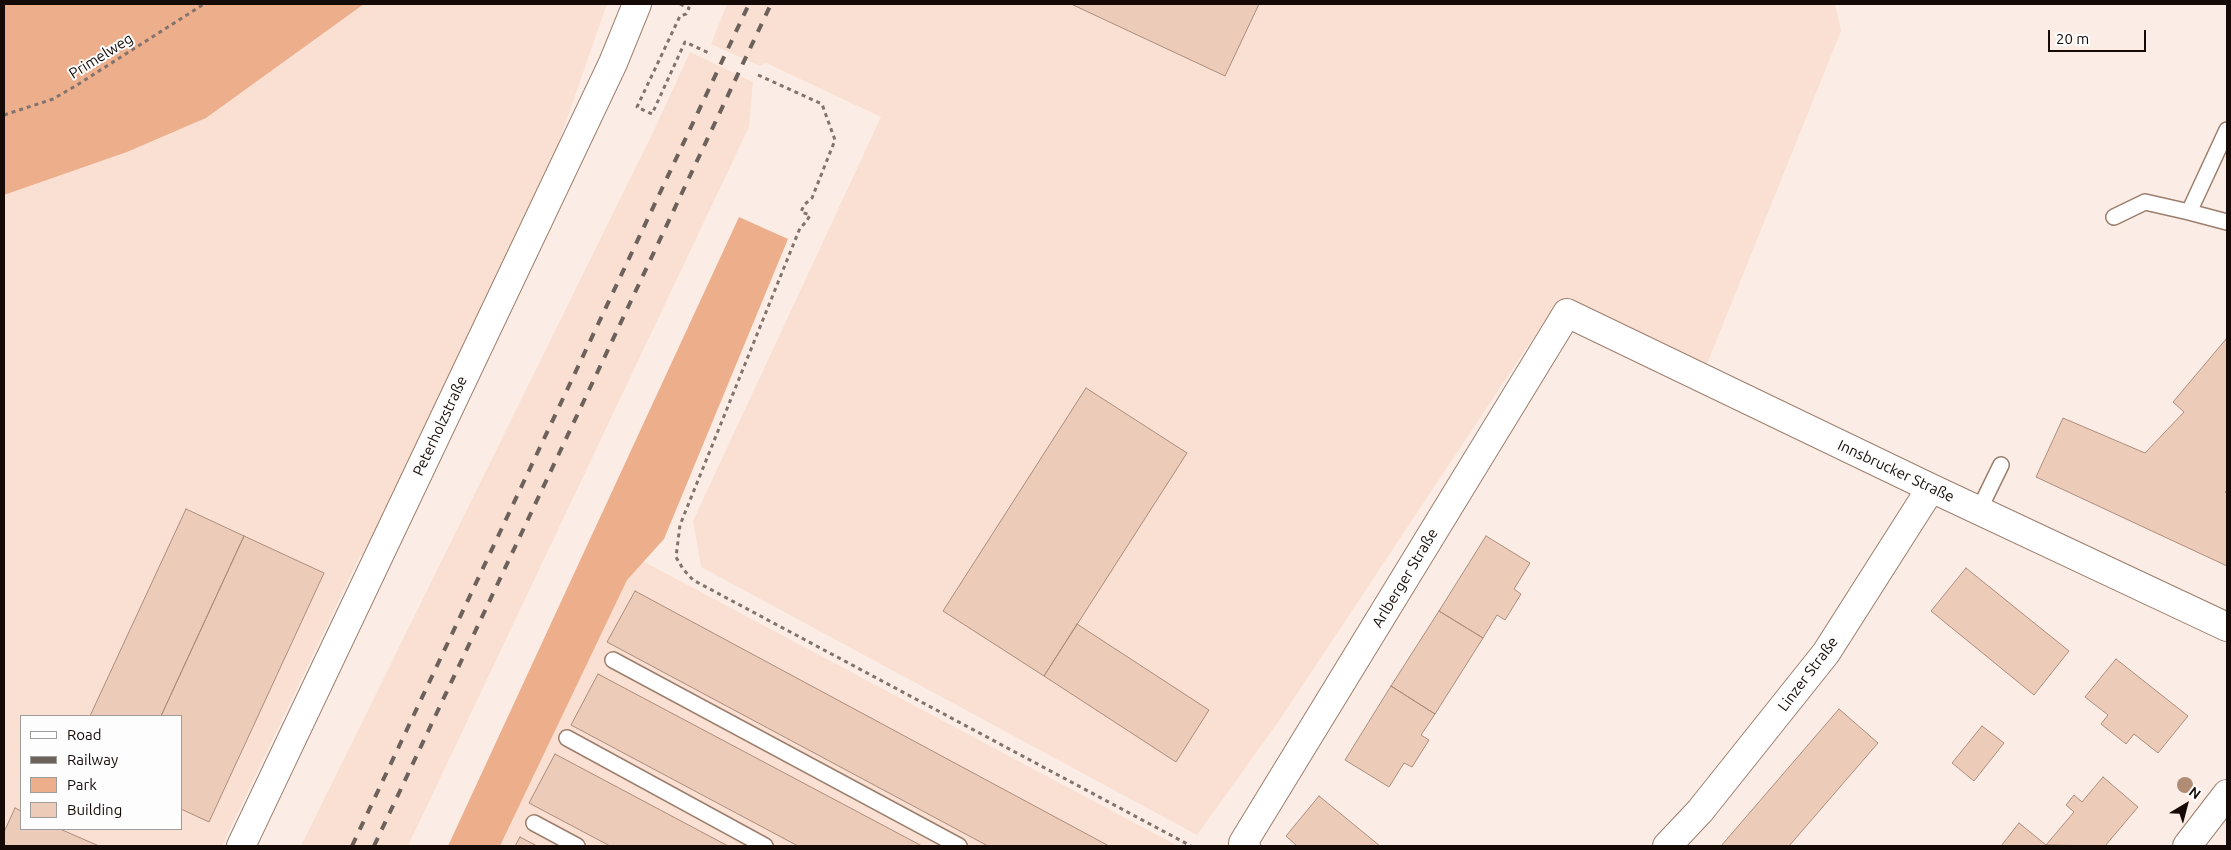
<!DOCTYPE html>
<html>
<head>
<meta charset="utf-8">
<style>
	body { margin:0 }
	#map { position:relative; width:2231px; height:850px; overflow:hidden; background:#fbede5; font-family:Ubuntu,sans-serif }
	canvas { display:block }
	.frame { position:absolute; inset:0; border:5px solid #150a05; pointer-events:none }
	.legend { position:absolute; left:20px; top:715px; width:162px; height:115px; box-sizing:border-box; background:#fdfdfd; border:1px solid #a09c9a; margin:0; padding:6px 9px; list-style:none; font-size:15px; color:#150a05 }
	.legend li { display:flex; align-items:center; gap:10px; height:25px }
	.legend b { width:25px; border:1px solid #a09c9a }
	.north { position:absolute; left:2161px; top:780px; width:50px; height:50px; -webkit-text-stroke:4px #fdfdfd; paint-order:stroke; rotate:37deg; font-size:14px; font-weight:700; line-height:20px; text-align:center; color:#150a05 }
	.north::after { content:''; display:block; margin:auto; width:18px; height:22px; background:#150a05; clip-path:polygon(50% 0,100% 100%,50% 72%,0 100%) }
	.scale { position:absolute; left:2048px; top:30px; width:98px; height:22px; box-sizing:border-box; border:2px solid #150a05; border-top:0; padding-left:6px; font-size:15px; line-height:18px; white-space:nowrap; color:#150a05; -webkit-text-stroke:4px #fdfdfd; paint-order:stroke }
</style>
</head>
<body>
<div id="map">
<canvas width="2231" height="850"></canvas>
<div class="frame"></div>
<ul class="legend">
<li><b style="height:6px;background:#fff"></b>Road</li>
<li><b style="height:6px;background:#6d615b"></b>Railway</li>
<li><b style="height:14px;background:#edae8b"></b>Park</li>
<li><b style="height:14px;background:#edcbb9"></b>Building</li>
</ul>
<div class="north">N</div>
<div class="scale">20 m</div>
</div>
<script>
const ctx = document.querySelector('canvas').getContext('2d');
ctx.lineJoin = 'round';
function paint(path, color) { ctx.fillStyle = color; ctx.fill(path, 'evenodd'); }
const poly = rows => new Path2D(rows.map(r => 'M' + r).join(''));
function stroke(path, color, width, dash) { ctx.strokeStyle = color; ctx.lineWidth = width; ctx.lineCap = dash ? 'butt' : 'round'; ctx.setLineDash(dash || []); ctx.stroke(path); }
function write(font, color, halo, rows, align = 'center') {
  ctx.font = font + ' Ubuntu,sans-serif'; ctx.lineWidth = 4; ctx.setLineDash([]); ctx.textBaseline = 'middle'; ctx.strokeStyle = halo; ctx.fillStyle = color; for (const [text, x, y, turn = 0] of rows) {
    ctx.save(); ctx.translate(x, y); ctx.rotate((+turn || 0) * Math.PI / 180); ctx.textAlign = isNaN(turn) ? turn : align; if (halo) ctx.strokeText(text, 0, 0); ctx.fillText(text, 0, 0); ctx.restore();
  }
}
paint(poly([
	[364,4,607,4,547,176,374,548,360,556,222,846,4,846,4,195,127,152,206,118],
	[21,716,181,716,181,829,21,829],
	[727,4,1835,4,1841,31,1707,364,1559,299,1276,725,1197,835,701,567,693,521,881,117,766,63,760,66,711,44],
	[690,52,753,82,749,127,408,846,301,846,656,126],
	[637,558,1178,846,500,846]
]), '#fae0d3');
paint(poly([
	[4,4,364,4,206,118,127,152,4,195],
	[739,217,788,239,664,539,627,580,500,846,448,846]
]), '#edae8b');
const building = poly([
	[1071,4,1259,4,1225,76,1071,4],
	[2227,338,2227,490,2225,492,2227,493,2227,566,2036,477,2063,418,2145,453,2184,412,2173,402,2227,338],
	[1086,388,1187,453,1044,676,943,611,1086,388],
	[186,509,244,536,161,716,90,716,186,509],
	[244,536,324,573,209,822,181,809,181,716,161,716,244,536],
	[1486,536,1530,563,1514,589,1521,594,1505,620,1497,615,1483,638,1439,611,1486,536],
	[1966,568,2069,651,2034,695,1931,611,1966,568],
	[635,591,1109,846,988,846,607,642,635,591],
	[1439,611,1483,638,1435,714,1391,686,1439,611],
	[1077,624,1209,710,1176,762,1044,676,1077,624],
	[2116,659,2188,716,2158,753,2134,734,2126,744,2101,724,2108,715,2085,697,2116,659],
	[598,674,922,846,798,846,571,725,598,674],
	[1391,686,1435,714,1421,735,1429,740,1412,767,1404,763,1389,787,1345,760,1391,686],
	[1839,709,1878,743,1789,846,1721,846,1839,709],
	[1982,726,2004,743,1974,781,1952,763,1982,726],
	[555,754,728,846,610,846,529,803,555,754],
	[2103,777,2138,807,2105,846,2046,845,2074,812,2066,805,2074,795,2082,802,2103,777],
	[1319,796,1380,846,1297,846,1286,836,1319,796],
	[15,808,21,811,21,829,60,829,99,846,4,846,4,832,15,808],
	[2019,823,2046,845,2048,846,2001,846,2019,823],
	[520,837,537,846,515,846,520,837]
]);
paint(building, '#edcbb9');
stroke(building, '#ad8d7c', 1);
const service = poly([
	[2189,212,2227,222],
	[2114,217,2145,202,2189,212,2227,130],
	[1979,510,2001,465],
	[613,660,959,846],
	[567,738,765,846],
	[534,823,577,846]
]);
const minor = poly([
	[241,846,613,63,637,4],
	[1246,846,1243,843,1567,313,1931,488,2227,627],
	[1667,846,1700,811,1826,653,1931,488],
	[2187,846,2227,794]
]);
stroke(service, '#9d7e6d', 18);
stroke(minor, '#9d7e6d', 30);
stroke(poly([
	[680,4,689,8,686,14,680,16,637,107,652,114,685,42,709,53],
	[758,75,822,104,835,140,812,198,804,205,801,212,810,215,806,222,800,228,680,525,676,557,683,569,693,580,1191,846],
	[4,115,53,99,77,85,204,4]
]), '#81746e', 3, [4, 4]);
stroke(service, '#fff', 15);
stroke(minor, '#fff', 28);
stroke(poly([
	[352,846,749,4],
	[374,846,771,4]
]), '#6d615b', 4, [9, 9]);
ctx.fillStyle = '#b18c75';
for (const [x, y] of [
	[2185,785]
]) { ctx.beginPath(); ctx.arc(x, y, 8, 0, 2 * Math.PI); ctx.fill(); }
write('15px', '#150a05', '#fdfdfd', [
	["Primelweg",101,56,-32],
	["Peterholzstraße",440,426,-65],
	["Innsbrucker Straße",1896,471,25],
	["Arlberger Straße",1405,578,-59],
	["Linzer Straße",1808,674,-53]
]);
</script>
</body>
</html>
